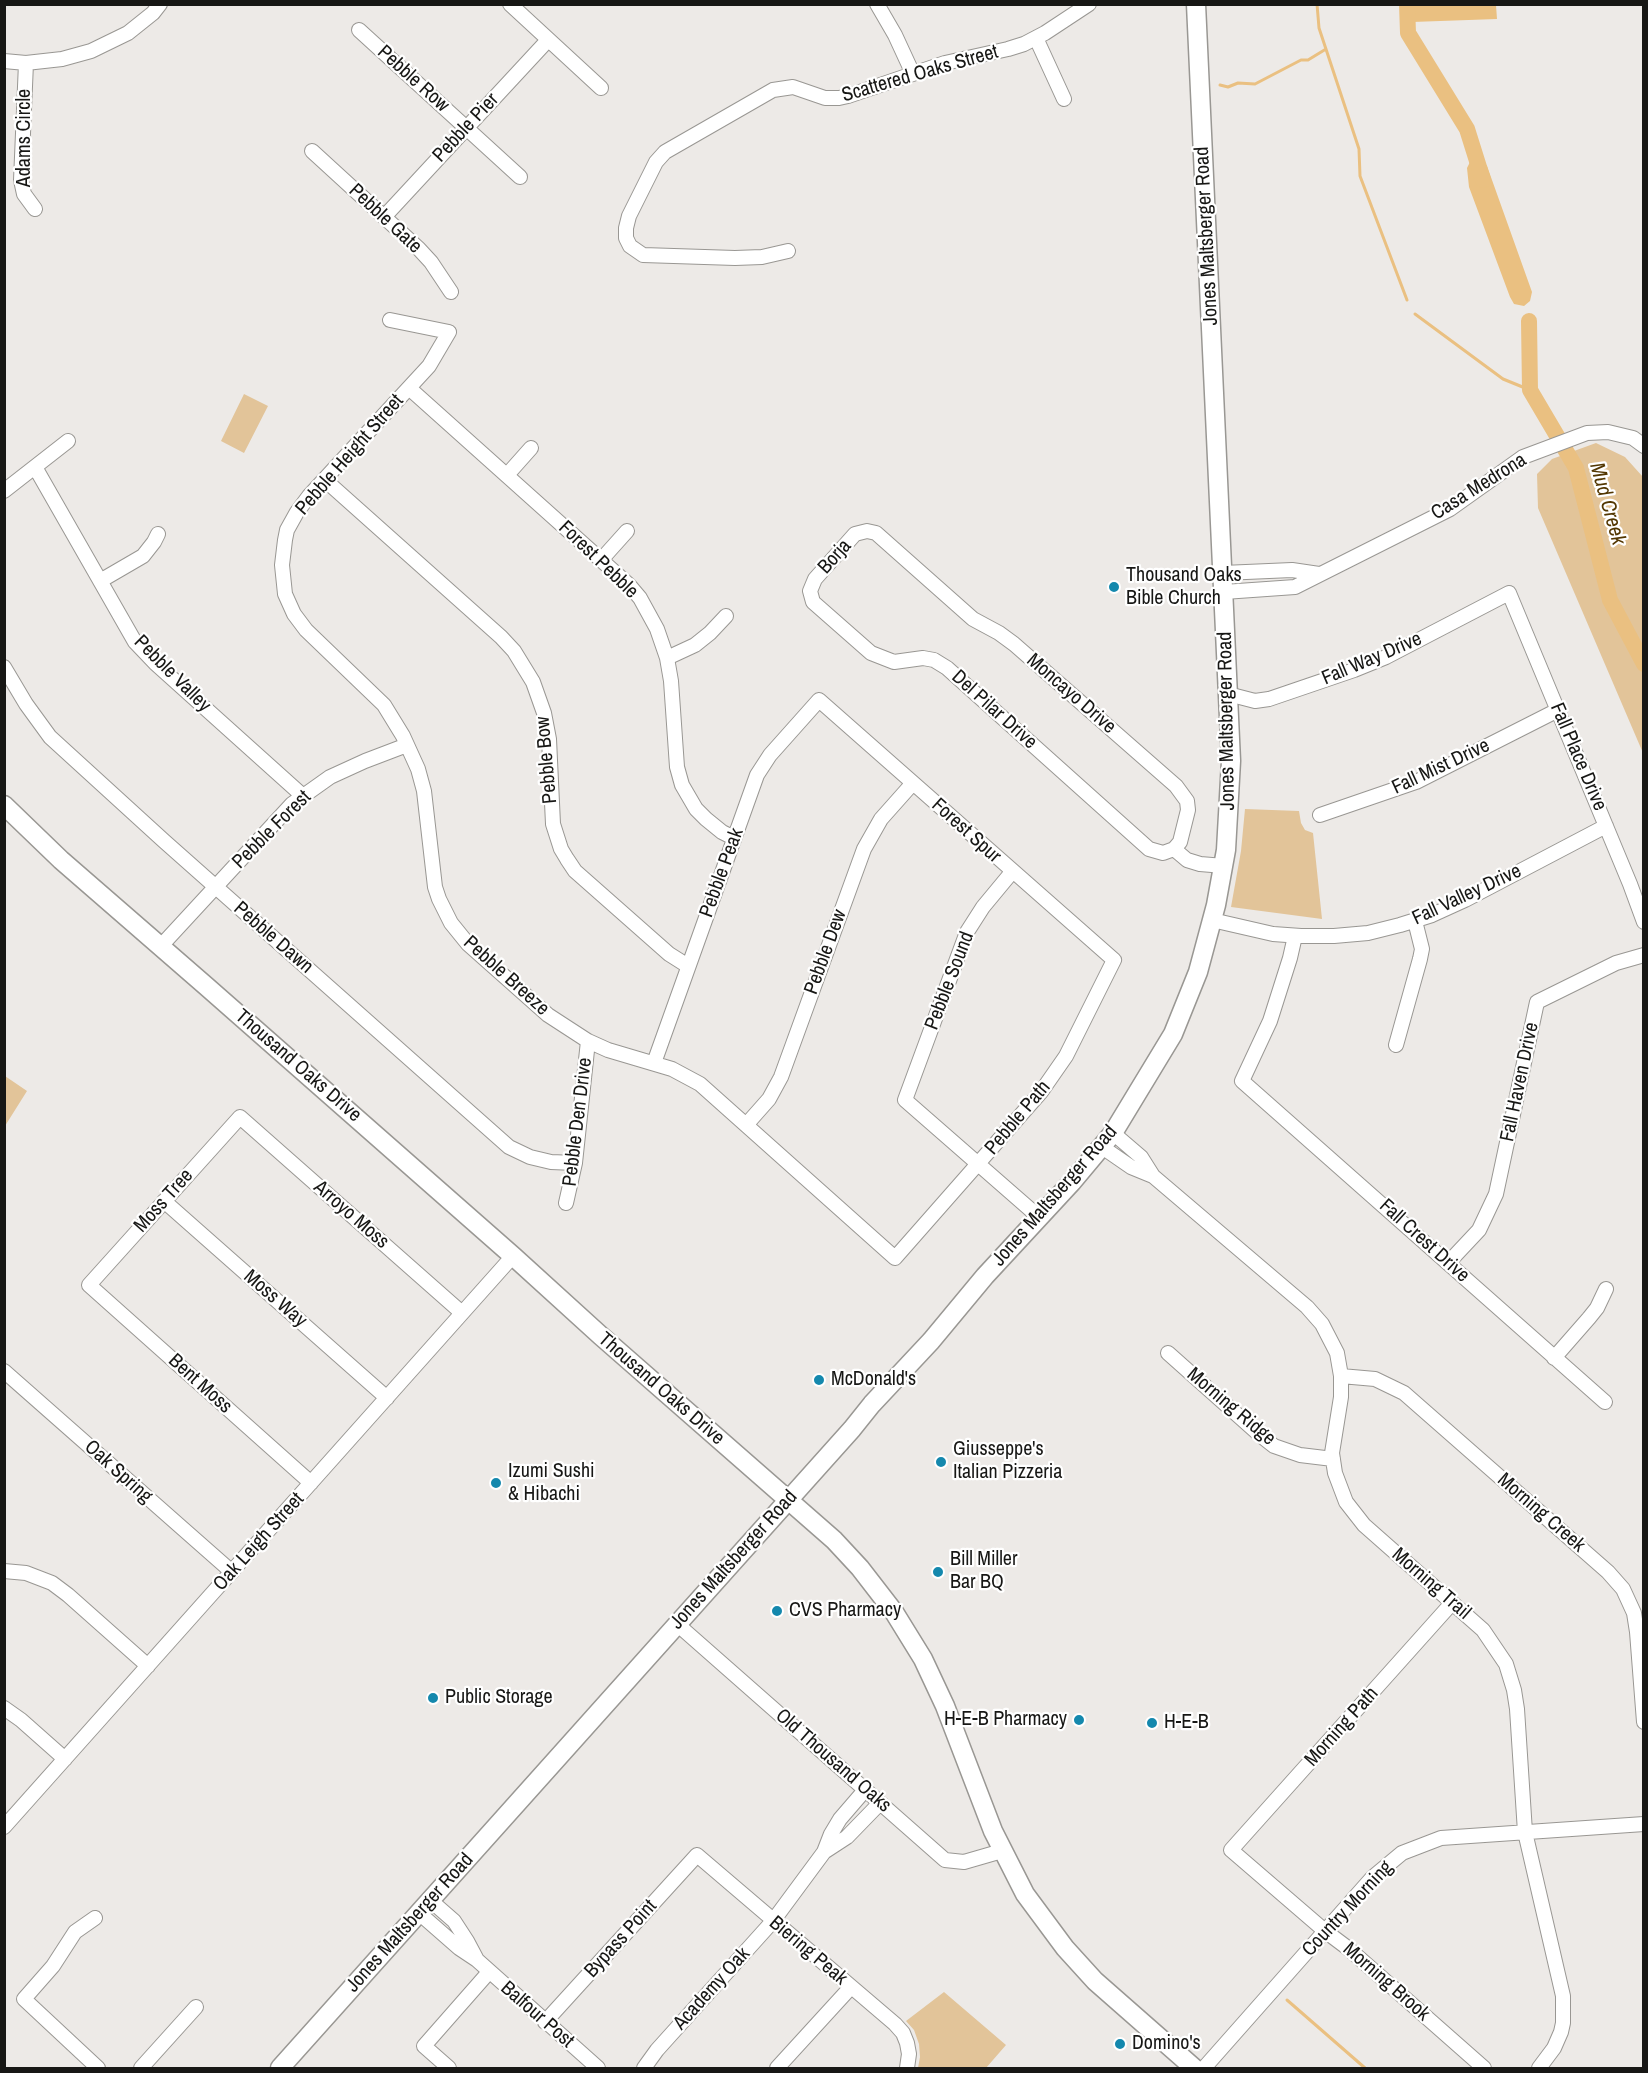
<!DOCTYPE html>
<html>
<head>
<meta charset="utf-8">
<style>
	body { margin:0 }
	#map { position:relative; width:1648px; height:2073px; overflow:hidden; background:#edeae7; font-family:"Archivo Narrow",sans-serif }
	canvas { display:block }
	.frame { position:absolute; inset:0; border:6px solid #171715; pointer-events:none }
</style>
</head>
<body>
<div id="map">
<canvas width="1648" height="2073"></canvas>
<div class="frame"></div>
</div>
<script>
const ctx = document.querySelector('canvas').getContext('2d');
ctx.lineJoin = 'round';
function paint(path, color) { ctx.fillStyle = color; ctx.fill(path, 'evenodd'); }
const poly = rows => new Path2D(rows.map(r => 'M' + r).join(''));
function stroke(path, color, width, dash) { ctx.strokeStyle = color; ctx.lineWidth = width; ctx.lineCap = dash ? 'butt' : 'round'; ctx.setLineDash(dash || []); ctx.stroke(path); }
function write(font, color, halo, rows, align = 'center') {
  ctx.font = font + ' "Archivo Narrow",sans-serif'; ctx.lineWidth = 4.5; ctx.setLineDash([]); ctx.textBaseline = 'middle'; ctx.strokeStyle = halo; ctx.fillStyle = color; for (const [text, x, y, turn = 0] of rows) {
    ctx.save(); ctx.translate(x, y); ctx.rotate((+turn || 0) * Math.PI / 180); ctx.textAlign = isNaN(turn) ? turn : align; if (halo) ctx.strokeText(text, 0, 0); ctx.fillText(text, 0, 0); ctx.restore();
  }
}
paint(poly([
	[244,394,268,406,244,453,221,441],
	[1596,443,1625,457,1643,477,1643,753,1538,508,1537,474,1552,459],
	[1245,809,1299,811,1301,823,1305,830,1313,833,1322,919,1231,907,1241,851],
	[5,1076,27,1091,5,1126],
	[944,1992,1006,2045,986,2068,918,2068,920,2057,919,2044,914,2030,906,2021]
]), '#e2c499');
paint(poly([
	[1411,5,1496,5,1497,19,1412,22],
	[1480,157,1487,166,1532,292,1530,301,1524,306,1514,304,1510,297,1469,187,1467,168,1471,160]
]), '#eac081');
stroke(poly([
	[1317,4,1319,28,1359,149,1360,176,1407,300],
	[1220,85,1228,87,1238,83,1255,84,1301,60,1308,60,1326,49],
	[1415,314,1503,379,1530,390],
	[1287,2000,1365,2068]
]), '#eac081', 3);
stroke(poly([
	[1407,4,1408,33,1467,129,1483,180],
	[1529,321,1530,390,1576,468,1610,600,1644,664]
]), '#eac081', 16);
const minor = poly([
	[510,4,601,88],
	[877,4,895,35,913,74],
	[359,30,520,177],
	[1036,38,1064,99],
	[4,61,26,63,62,59,91,51,128,33,153,13,160,4],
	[26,63,21,180,24,194,35,209],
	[312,151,419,249,431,262,451,292],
	[384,217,548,40],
	[788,251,762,257,735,258,643,255,630,246,626,238,626,228,629,216,656,162,665,152,773,90,793,87,825,98,839,98,848,96,945,63,1008,49,1024,44,1045,33,1089,4],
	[390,320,449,332,429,366,309,496,297,512,287,530,285,540,282,565,285,594,294,614,306,630,384,705,403,736,418,769,424,791,435,887,439,899,451,923,468,944,548,1015,588,1041,608,1050,672,1069,700,1084,895,1258,1041,1092,1066,1056,1114,960,819,700,770,755,757,775,654,1063],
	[409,388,629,585,640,598,657,629,667,658,671,681,677,767,682,785,696,809,706,819,722,832,734,838],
	[35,467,135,642,155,663,303,796],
	[507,475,531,448],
	[325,480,501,637,514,651,533,682,544,713,549,739,553,824,561,849,567,859,575,871,669,954,688,966],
	[4,491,68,441],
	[601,560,627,531],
	[1223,573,1292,570,1319,574],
	[100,581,143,556,154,542,158,534],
	[1224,592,1295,587,1450,509,1523,457,1587,433,1608,432,1633,438,1644,446],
	[667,658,695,645,710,633,726,616],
	[4,667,26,704,50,737,164,841,509,1147,530,1157,551,1162,575,1163],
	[1228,694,1255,701,1269,699,1354,670,1386,657,1509,593,1630,884,1644,922],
	[1320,815,1416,782,1558,710],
	[1174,849,1163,853,1149,849,947,668,934,660,923,658,894,662,871,653,813,602,810,591,815,579,855,534,867,531,876,533,973,619,999,633,1014,644,1176,786,1187,801,1188,810,1180,842,1174,849,1187,860,1200,864,1224,866],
	[1012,872,983,907,967,932,905,1100,1040,1218],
	[1212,920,1273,934,1301,936,1334,936,1368,933,1400,925,1432,915,1465,900,1606,826],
	[1295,936,1290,958,1270,1021,1242,1081,1605,1402],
	[160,947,292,804,330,777,365,761,407,745],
	[1396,1045,1420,959,1422,949,1415,921],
	[746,1125,769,1099,781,1077,864,849,881,819,913,783],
	[1113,1133,1141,1157,1153,1176,1307,1307,1322,1324,1337,1353,1341,1376,1341,1397,1332,1453,1335,1473,1346,1502,1364,1525,1483,1630,1506,1664,1514,1690,1517,1709,1525,1832,1563,1996,1563,2023,1561,2032,1554,2048,1539,2068],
	[1102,1147,1131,1167,1153,1176],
	[164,1201,387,1398],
	[566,1203,575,1163,588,1041],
	[1448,1263,1479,1230,1496,1194,1537,1002,1616,963,1644,955],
	[1168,1353,1260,1435,1274,1446,1300,1455,1333,1459],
	[1554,1358,1589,1318,1597,1308,1606,1289],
	[4,1371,232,1572],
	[1341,1376,1375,1379,1404,1393,1608,1572,1623,1589,1634,1613,1637,1632,1644,1722],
	[311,1483,89,1285,240,1117,462,1313],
	[4,1571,26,1573,52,1583,68,1595,148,1666],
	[1452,1603,1231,1850,1325,1931,1349,1949,1484,2068],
	[677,1624,945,1860,964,1862,1002,1851],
	[4,1708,21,1720,65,1759],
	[4,1827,513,1256],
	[824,1852,847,1837,880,1803],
	[430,1900,454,1921,467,1941,476,1958],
	[419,1913,459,1948,477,1960,598,2068],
	[95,1918,75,1932,53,1966,24,1999,98,2068],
	[545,2022,697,1855,895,2024,903,2033,907,2043,909,2054,907,2068],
	[141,2068,196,2007],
	[449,2068,424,2046,489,1972],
	[644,2068,657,2050,773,1921,824,1852,831,1834,840,1819,865,1790],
	[777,2068,851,1987],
	[1204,2068,1372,1878,1402,1853,1441,1838,1644,1824]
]);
const major = poly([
	[4,805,61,860,206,986,513,1256,601,1336,834,1540,860,1568,894,1612,923,1659,945,1706,993,1831,1025,1894,1065,1948,1095,1981,1194,2068],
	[280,2068,852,1429,872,1404,931,1341,985,1276,1072,1182,1113,1133,1173,1034,1198,972,1216,905,1226,850,1231,761,1196,4]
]);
stroke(minor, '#999793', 16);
stroke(major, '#999793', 21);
stroke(minor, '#fff', 14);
stroke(major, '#fff', 18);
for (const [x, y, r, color] of [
	[1114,587,6,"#1488ad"],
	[819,1380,6,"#1488ad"],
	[941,1462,6,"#1488ad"],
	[496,1483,6,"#1488ad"],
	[938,1572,6,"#1488ad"],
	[777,1611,6,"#1488ad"],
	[433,1698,6,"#1488ad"],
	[1079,1720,6,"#1488ad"],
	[1152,1723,6,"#1488ad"],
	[1120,2044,6,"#1488ad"]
]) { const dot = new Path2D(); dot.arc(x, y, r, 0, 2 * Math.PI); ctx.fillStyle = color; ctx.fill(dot); stroke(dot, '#fff', 2); }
write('20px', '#171715', '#fff', [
	["Scattered Oaks Street",920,74,-16],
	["Pebble Row",413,79,42],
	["Pebble Pier",466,128,-47],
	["Adams Circle",25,138,-90],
	["Pebble Gate",385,219,43],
	["Jones Maltsberger Road",1207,236,-93],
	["Pebble Height Street",350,455,-49],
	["Casa Medrona",1479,487,-32],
	["Borja",835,557,-48],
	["Forest Pebble",598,560,44],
	["Fall Way Drive",1372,659,-23],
	["Pebble Valley",172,674,45],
	["Moncayo Drive",1071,694,41],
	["Del Pilar Drive",994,710,42],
	["Jones Maltsberger Road",1227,721,-91],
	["Fall Place Drive",1578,757,67],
	["Pebble Bow",547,760,-95],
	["Fall Mist Drive",1441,767,-25],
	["Pebble Forest",272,830,-45],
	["Forest Spur",966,831,42],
	["Pebble Peak",722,873,-70],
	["Fall Valley Drive",1467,895,-25],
	["Pebble Dawn",273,938,41],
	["Pebble Dew",826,952,-70],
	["Pebble Breeze",506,976,42],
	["Pebble Sound",950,981,-69],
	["Thousand Oaks Drive",298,1066,41],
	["Fall Haven Drive",1520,1082,-78],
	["Pebble Path",1018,1118,-50],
	["Pebble Den Drive",578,1122,-83],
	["Jones Maltsberger Road",1055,1196,-49],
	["Moss Tree",164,1201,-48],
	["Arroyo Moss",351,1215,41],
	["Fall Crest Drive",1424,1241,42],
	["Moss Way",275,1299,41],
	["Bent Moss",200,1384,42],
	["Thousand Oaks Drive",661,1389,41],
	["Morning Ridge",1231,1407,40],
	["Oak Spring",118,1472,42],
	["Morning Creek",1541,1513,41],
	["Oak Leigh Street",259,1542,-48],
	["Jones Maltsberger Road",734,1560,-48],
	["Morning Trail",1431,1584,41],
	["Morning Path",1342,1727,-48],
	["Old Thousand Oaks",833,1761,41],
	["Country Morning",1348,1909,-47],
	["Jones Maltsberger Road",410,1923,-48],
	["Bypass Point",621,1939,-48],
	["Biering Peak",808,1951,40],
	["Morning Brook",1386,1982,41],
	["Academy Oak",712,1989,-48],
	["Balfour Post",537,2015,41]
]);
write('20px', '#171715', '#fff', [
	["Thousand Oaks",1126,576],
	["Bible Church",1126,599],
	["McDonald's",831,1380],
	["Giusseppe's",953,1450],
	["Italian Pizzeria",953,1473],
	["Izumi Sushi",508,1472],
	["& Hibachi",508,1495],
	["Bill Miller",950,1560],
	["Bar BQ",950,1583],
	["CVS Pharmacy",789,1611],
	["Public Storage",445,1698],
	["H-E-B Pharmacy",1067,1720,"right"],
	["H-E-B",1164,1723],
	["Domino's",1132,2044]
], 'left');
write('italic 21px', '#533702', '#fff', [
	["Mud Creek",1607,504,74]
]);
</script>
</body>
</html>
